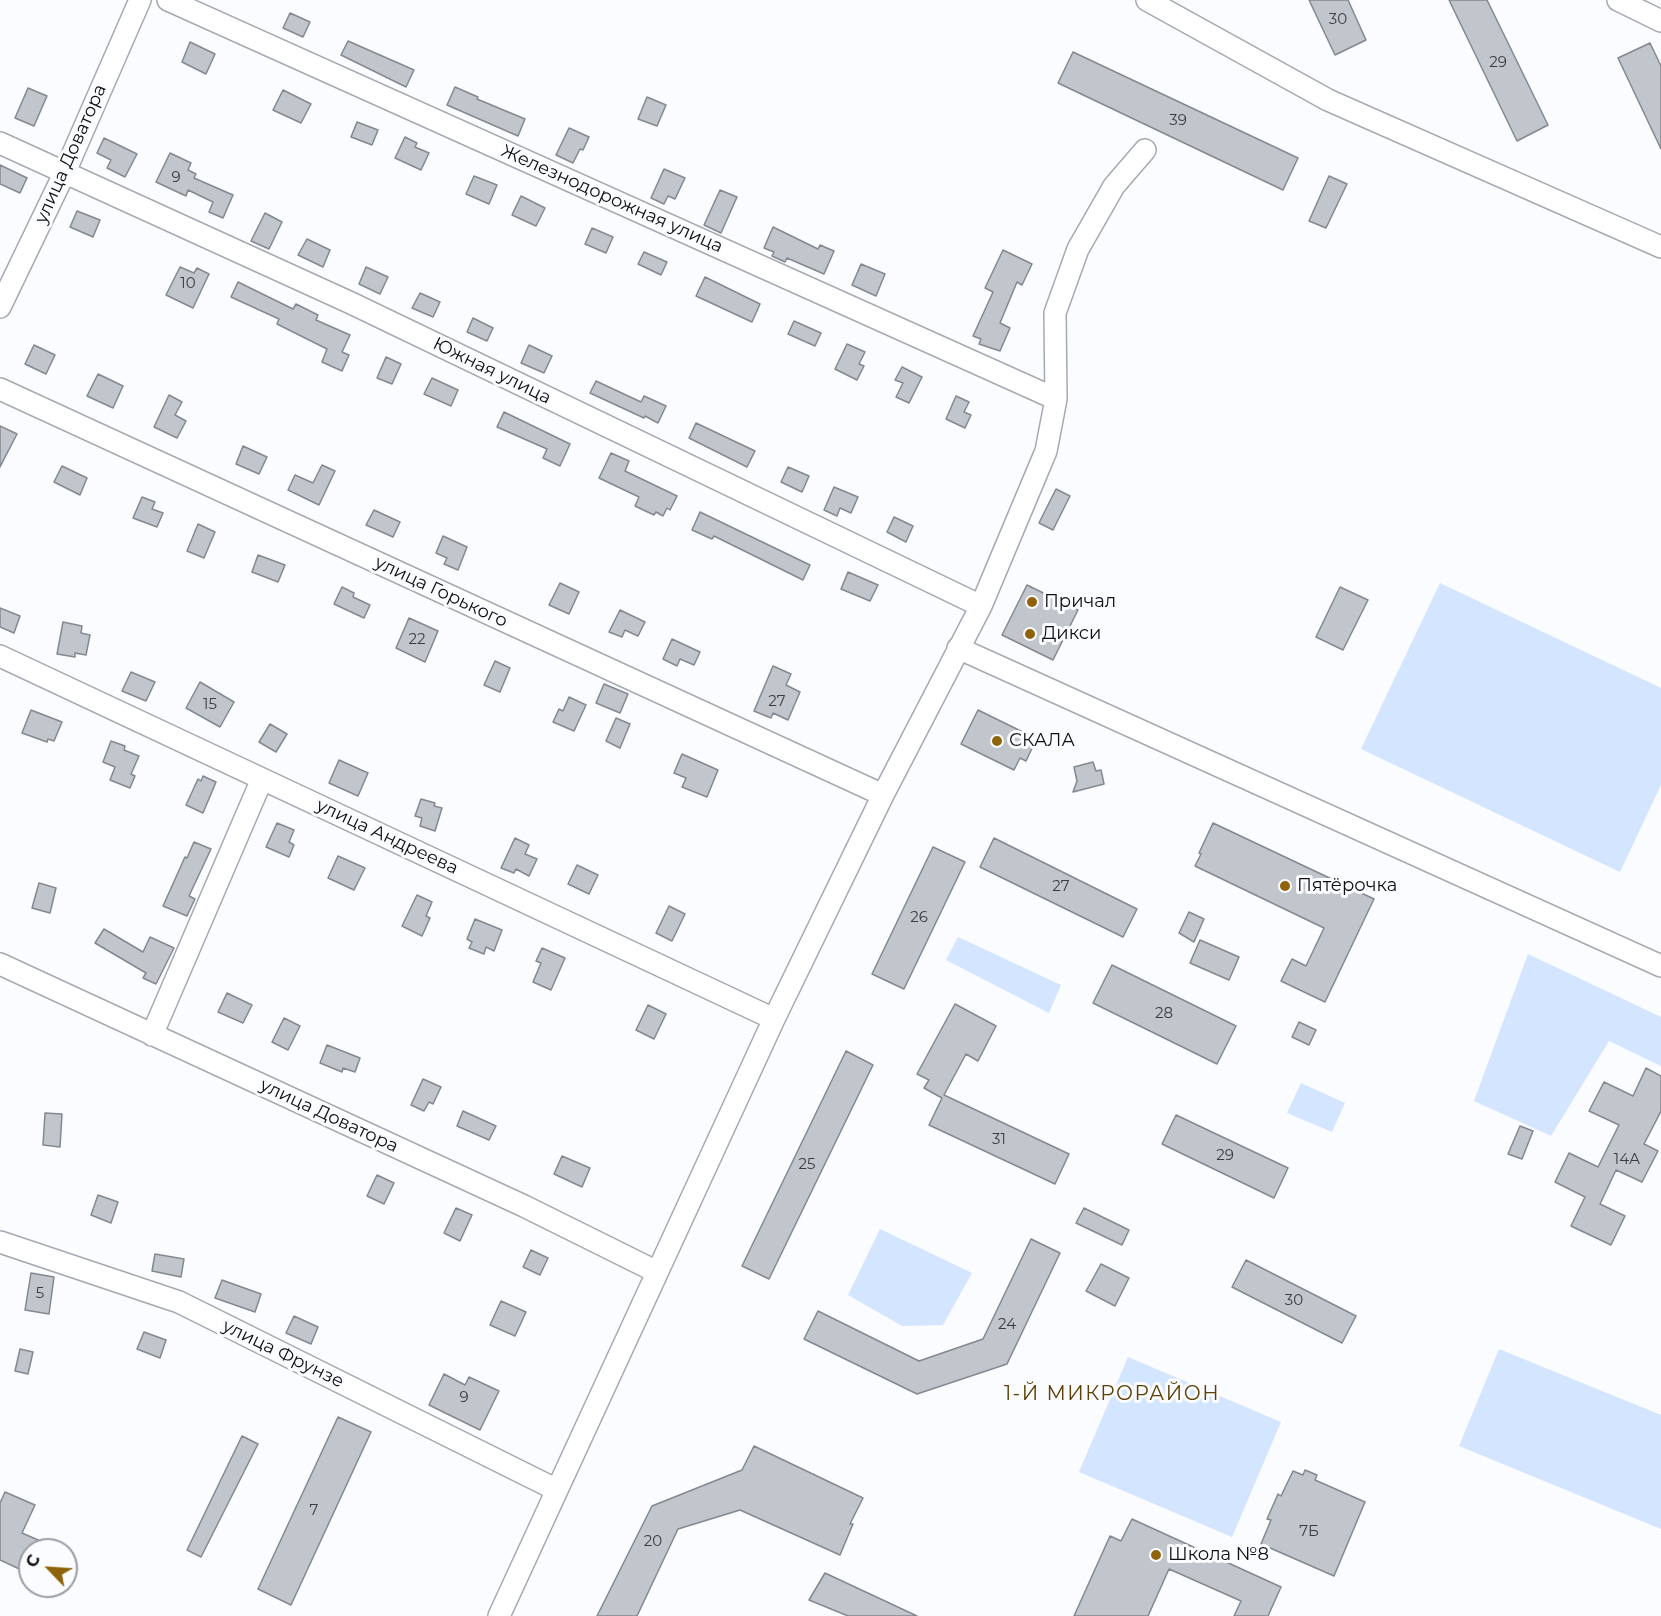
<!DOCTYPE html>
<html>
<head>
<meta charset="utf-8">
<style>
	body { margin:0 }
	#map { position:relative; width:1661px; height:1616px; overflow:hidden; background:#fafcff; font-family:Montserrat,sans-serif }
	canvas { display:block }
	.north { position:absolute; left:18px; top:1538px; width:60px; height:60px; box-sizing:border-box; background:#fafcff; border:2px solid #9b9da0; border-radius:50%; rotate:295deg; font-size:16px; font-weight:700; line-height:24px; text-align:center; color:#0d0f11 }
	.north::after { content:''; display:block; margin:auto; width:21px; height:27px; background:#8e6309; clip-path:polygon(50% 0,100% 100%,50% 72%,0 100%) }
</style>
</head>
<body>
<div id="map">
<canvas width="1661" height="1616"></canvas>
<div class="north">С</div>
</div>
<script>
const ctx = document.querySelector('canvas').getContext('2d');
ctx.lineJoin = 'round';
function paint(path, color) { ctx.fillStyle = color; ctx.fill(path, 'evenodd'); }
const poly = rows => new Path2D(rows.map(r => 'M' + r).join(''));
function stroke(path, color, width, dash) { ctx.strokeStyle = color; ctx.lineWidth = width; ctx.lineCap = dash ? 'butt' : 'round'; ctx.setLineDash(dash || []); ctx.stroke(path); }
function write(font, color, halo, rows, align = 'center') {
  ctx.font = font + ' Montserrat,sans-serif'; ctx.lineWidth = 6; ctx.setLineDash([]); ctx.textBaseline = 'middle'; ctx.strokeStyle = halo; ctx.fillStyle = color; for (const [text, x, y, turn = 0] of rows) {
    ctx.save(); ctx.translate(x, y); ctx.rotate((+turn || 0) * Math.PI / 180); ctx.textAlign = isNaN(turn) ? turn : align; if (halo) ctx.strokeText(text, 0, 0); ctx.fillText(text, 0, 0); ctx.restore();
  }
}
paint(poly([
	[1440,583,1661,688,1661,785,1620,872,1361,749],
	[958,937,1061,985,1049,1013,946,960],
	[1528,954,1661,1017,1661,1066,1609,1041,1551,1136,1474,1101],
	[1301,1083,1345,1103,1332,1132,1287,1113],
	[880,1229,972,1273,943,1325,902,1326,848,1295],
	[1499,1349,1661,1415,1661,1529,1459,1446],
	[1128,1357,1281,1422,1232,1537,1079,1472]
]), '#d3e5ff');
const building = poly([
	[1309,0,1348,0,1366,40,1335,55,1309,0],
	[1449,0,1487,0,1548,125,1517,141,1449,0],
	[290,13,310,22,303,37,283,28,290,13],
	[348,41,414,70,406,87,341,55,348,41],
	[190,42,215,54,206,74,182,62,190,42],
	[1650,43,1661,66,1661,149,1618,58,1650,43],
	[1073,52,1298,158,1283,190,1058,83,1073,52],
	[455,87,478,97,477,99,525,119,518,136,447,105,455,87],
	[28,88,47,96,34,126,15,118,28,88],
	[283,90,311,104,301,123,273,110,283,90],
	[647,97,666,105,657,126,638,119,647,97],
	[357,122,378,130,372,145,351,137,357,122],
	[569,128,589,137,583,150,580,149,573,163,556,155,569,128],
	[405,137,417,143,415,147,429,153,421,170,395,158,405,137],
	[104,138,137,154,125,177,107,168,111,160,97,153,104,138],
	[170,153,191,163,188,170,196,174,194,178,233,195,223,218,209,212,213,202,188,190,186,196,156,182,170,153],
	[0,165,27,178,20,193,0,184,0,165],
	[664,169,685,178,675,199,668,196,664,204,651,198,664,169],
	[474,176,497,185,489,204,466,194,474,176],
	[1329,176,1347,184,1326,228,1309,221,1329,176],
	[720,190,737,197,721,233,704,225,720,190],
	[521,196,545,208,536,226,512,215,521,196],
	[77,211,100,220,93,237,70,227,77,211],
	[265,213,282,222,269,249,251,241,265,213],
	[773,227,818,249,820,245,834,251,824,274,787,258,785,262,772,256,774,252,764,248,773,227],
	[592,228,613,237,606,253,585,244,592,228],
	[307,239,330,250,323,267,298,255,307,239],
	[1003,250,1032,264,1022,285,1017,282,1000,323,1010,328,1000,351,979,344,981,339,973,336,993,292,985,288,1003,250],
	[644,252,667,262,661,275,638,264,644,252],
	[861,264,885,274,876,296,852,285,861,264],
	[180,267,194,273,197,268,209,274,193,308,166,295,180,267],
	[366,267,388,277,380,294,359,284,366,267],
	[705,277,760,304,752,322,696,296,705,277],
	[238,282,293,309,296,304,318,315,316,320,350,335,342,352,349,355,342,371,322,362,327,349,277,324,279,319,231,297,238,282],
	[420,293,440,302,433,317,412,308,420,293],
	[473,318,493,328,487,341,467,332,473,318],
	[794,321,821,333,815,346,788,334,794,321],
	[847,344,865,352,859,364,864,366,857,380,835,369,847,344],
	[34,345,55,355,46,374,25,364,34,345],
	[529,345,552,356,544,373,521,363,529,345],
	[386,357,401,364,392,384,377,378,386,357],
	[902,367,922,377,909,403,896,397,903,383,895,380,902,367],
	[98,374,123,386,113,408,87,396,98,374],
	[432,378,458,390,451,406,424,394,432,378],
	[596,381,641,402,644,396,666,406,658,423,645,416,644,418,590,393,596,381],
	[169,395,182,402,175,415,186,421,177,438,154,427,169,395],
	[956,396,969,402,964,412,971,415,965,428,946,419,956,396],
	[504,412,570,444,560,466,543,458,547,449,497,427,504,412],
	[696,423,755,451,747,467,689,438,696,423],
	[0,426,17,434,0,467,0,426],
	[243,446,267,457,259,474,236,464,243,446],
	[611,453,629,461,625,471,677,496,670,510,667,508,663,516,656,512,654,515,635,506,639,497,599,478,611,453],
	[322,465,335,471,319,505,288,490,295,475,313,483,322,465],
	[62,466,87,478,80,495,54,482,62,466],
	[788,467,809,476,802,492,781,482,788,467],
	[834,487,858,497,851,513,840,508,837,516,824,510,834,487],
	[1056,489,1070,496,1053,530,1039,523,1056,489],
	[142,497,155,502,152,509,163,513,157,527,133,518,142,497],
	[374,510,400,522,393,537,366,525,374,510],
	[700,512,810,565,803,580,714,536,712,539,692,530,700,512],
	[894,517,913,526,906,542,887,532,894,517],
	[198,524,215,532,204,558,187,551,198,524],
	[443,536,467,547,458,570,444,564,447,558,436,553,443,536],
	[258,555,285,565,278,582,252,572,258,555],
	[848,572,878,585,870,601,841,589,848,572],
	[560,583,579,592,569,614,549,605,560,583],
	[1027,585,1078,610,1053,660,1002,635,1027,585],
	[342,587,354,593,353,597,370,605,364,618,334,604,342,587],
	[1340,587,1368,600,1343,650,1316,637,1340,587],
	[0,608,20,616,14,633,0,627,0,608],
	[620,610,645,622,638,636,625,630,622,637,609,632,620,610],
	[409,618,438,631,425,662,396,648,409,618],
	[63,622,82,626,81,633,90,635,86,655,75,653,75,657,57,654,63,622],
	[672,639,700,652,694,665,680,659,677,666,663,659,672,639],
	[495,661,510,668,500,692,484,685,495,661],
	[773,666,791,674,786,685,800,692,788,720,773,713,771,718,754,711,773,666],
	[131,672,155,682,146,701,122,691,131,672],
	[200,682,234,702,220,727,186,708,200,682],
	[604,684,628,694,620,713,596,703,604,684],
	[569,697,586,705,574,731,553,722,559,709,563,711,569,697],
	[31,710,62,722,54,741,48,739,47,742,22,733,31,710],
	[978,710,1031,736,1029,739,1035,742,1026,761,1020,758,1014,770,961,744,978,710],
	[616,718,630,724,620,748,606,741,616,718],
	[270,724,287,734,276,752,259,742,270,724],
	[111,741,125,746,124,750,139,756,131,774,135,776,130,788,110,780,115,767,103,762,111,741],
	[682,754,718,770,707,797,682,787,686,778,674,773,682,754],
	[339,760,368,773,358,796,329,783,339,760],
	[1093,762,1096,771,1101,770,1104,784,1073,792,1077,781,1074,767,1093,762],
	[203,776,216,782,203,813,186,805,198,779,201,781,203,776],
	[421,799,435,803,434,806,442,808,435,831,420,826,422,818,415,816,421,799],
	[277,823,294,830,289,842,294,845,289,857,266,847,277,823],
	[1213,823,1374,899,1325,1002,1281,981,1292,959,1306,966,1324,928,1195,866,1201,854,1199,853,1213,823],
	[515,838,529,845,525,854,537,859,529,876,516,869,514,873,501,868,515,838],
	[994,838,1137,909,1123,937,980,867,994,838],
	[194,842,211,849,189,896,195,899,187,916,163,906,185,857,187,858,194,842],
	[933,847,965,862,904,989,872,974,933,847],
	[338,856,365,868,354,890,328,878,338,856],
	[577,865,598,875,589,894,568,884,577,865],
	[39,883,56,888,50,913,32,908,39,883],
	[417,895,432,902,426,916,430,918,422,936,402,926,417,895],
	[669,906,685,914,672,941,656,933,669,906],
	[1189,912,1204,919,1194,942,1179,933,1189,912],
	[475,919,502,930,494,951,486,947,484,954,469,948,472,942,467,939,475,919],
	[104,929,143,952,150,937,174,948,156,984,143,978,146,973,95,943,104,929],
	[1200,940,1239,957,1229,980,1190,963,1200,940],
	[542,948,565,958,551,990,533,982,541,963,536,961,542,948],
	[1112,965,1236,1026,1217,1064,1093,1003,1112,965],
	[227,993,252,1005,243,1023,218,1012,227,993],
	[955,1004,996,1026,978,1061,966,1054,944,1095,1069,1154,1055,1184,929,1125,942,1098,924,1088,929,1080,917,1074,955,1004],
	[648,1005,666,1014,654,1039,636,1030,648,1005],
	[284,1018,300,1026,288,1050,272,1042,284,1018],
	[1299,1022,1316,1030,1309,1045,1292,1037,1299,1022],
	[327,1045,360,1058,355,1072,343,1068,342,1072,320,1063,327,1045],
	[846,1051,873,1065,769,1279,742,1266,846,1051],
	[1646,1068,1661,1076,1661,1111,1644,1144,1658,1151,1642,1182,1616,1170,1600,1204,1625,1216,1611,1245,1571,1226,1585,1197,1555,1182,1569,1153,1598,1167,1619,1125,1589,1111,1604,1082,1633,1096,1646,1068],
	[423,1079,441,1087,433,1104,429,1102,424,1111,411,1105,423,1079],
	[463,1111,496,1126,489,1140,457,1126,463,1111],
	[45,1113,62,1114,60,1147,43,1145,45,1113],
	[1176,1115,1288,1168,1274,1198,1162,1144,1176,1115],
	[1520,1126,1533,1131,1522,1159,1508,1154,1520,1126],
	[562,1156,590,1168,582,1187,554,1174,562,1156],
	[377,1175,394,1183,384,1204,367,1196,377,1175],
	[98,1195,118,1202,111,1223,91,1215,98,1195],
	[456,1208,472,1215,460,1241,444,1233,456,1208],
	[1084,1208,1129,1230,1122,1245,1076,1223,1084,1208],
	[1031,1239,1060,1253,1007,1364,917,1394,804,1339,818,1311,919,1361,983,1339,1031,1239],
	[531,1250,548,1258,540,1275,523,1267,531,1250],
	[155,1254,184,1259,181,1277,152,1271,155,1254],
	[1246,1260,1356,1316,1342,1343,1232,1287,1246,1260],
	[1101,1264,1129,1278,1115,1306,1086,1291,1101,1264],
	[31,1273,54,1277,49,1314,25,1310,31,1273],
	[222,1280,261,1294,255,1312,215,1298,222,1280],
	[501,1301,526,1312,515,1336,490,1325,501,1301],
	[294,1316,318,1327,311,1344,286,1333,294,1316],
	[144,1332,166,1340,160,1358,137,1349,144,1332],
	[20,1349,33,1352,28,1374,15,1371,20,1349],
	[444,1374,465,1385,469,1377,499,1391,480,1430,429,1405,444,1374],
	[338,1417,371,1432,291,1605,258,1589,338,1417],
	[242,1436,258,1444,201,1557,187,1550,242,1436],
	[754,1446,863,1498,850,1524,853,1524,840,1555,740,1510,678,1529,637,1616,597,1616,652,1506,742,1470,754,1446],
	[1305,1470,1317,1475,1315,1480,1365,1502,1334,1576,1261,1544,1271,1520,1267,1519,1278,1494,1281,1496,1293,1471,1303,1475,1305,1470],
	[5,1492,35,1505,22,1533,61,1550,30,1550,30,1574,0,1560,0,1503,5,1492],
	[1132,1519,1281,1587,1268,1616,1234,1616,1241,1601,1169,1569,1148,1616,1074,1616,1110,1536,1121,1541,1132,1519],
	[825,1573,917,1616,848,1616,809,1600,825,1573]
]);
paint(building, '#c1c6cd');
stroke(building, '#84888f', 1.5);
const street = poly([
	[168,0,1056,399],
	[1147,0,1328,100,1661,247],
	[1618,0,1661,21],
	[0,143,351,303,981,606],
	[0,307,64,174,140,0],
	[0,389,883,795],
	[958,648,1661,966],
	[0,656,774,1019],
	[0,964,524,1206,657,1272],
	[152,1035,262,779],
	[0,1242,179,1302,557,1490],
	[499,1616,774,1019,883,795,981,606,1046,451,1056,399,1055,313,1078,249,1114,186,1145,150]
]);
stroke(street, '#a5aab1', 24);
stroke(street, '#fff', 21);
for (const [x, y, r, color] of [
	[1032,602,6,"#8e6309"],
	[1030,634,6,"#8e6309"],
	[997,741,6,"#8e6309"],
	[1285,886,6,"#8e6309"],
	[1156,1555,6,"#8e6309"]
]) { const dot = new Path2D(); dot.arc(x, y, r, 0, 2 * Math.PI); ctx.fillStyle = color; ctx.fill(dot); stroke(dot, '#fafcff', 2); }
write('15px', '#3a3d40', null, [
	["30",1338,20],
	["29",1498,63],
	["39",1178,121],
	["9",176,178],
	["10",188,284],
	["22",417,640],
	["27",777,702],
	["15",210,705],
	["27",1061,887],
	["26",919,918],
	["28",1164,1014],
	["31",999,1140],
	["29",1225,1156],
	["14А",1627,1160],
	["25",807,1165],
	["5",40,1294],
	["30",1294,1301],
	["24",1007,1325],
	["9",464,1398],
	["7",314,1511],
	["7Б",1309,1532],
	["20",653,1542]
]);
write('18px', '#0d0f11', '#fafcff', [
	["улица Доватора",71,154,-66],
	["Железнодорожная улица",612,199,24],
	["Южная улица",492,371,26],
	["улица Горького",441,592,25],
	["улица Андреева",387,837,25],
	["улица Доватора",329,1116,25],
	["улица Фрунзе",283,1354,26]
]);
write('18px', '#0d0f11', '#fafcff', [
	["Причал",1044,602],
	["Дикси",1042,634],
	["СКАЛА",1009,741],
	["Пятёрочка",1297,886],
	["Школа №8",1168,1555]
], 'left');
ctx.letterSpacing = '1.5px';
write('20px', '#5e4004', '#fafcff', [
	["1-Й МИКРОРАЙОН",1112,1394]
]);
ctx.letterSpacing = '0px';
</script>
</body>
</html>
